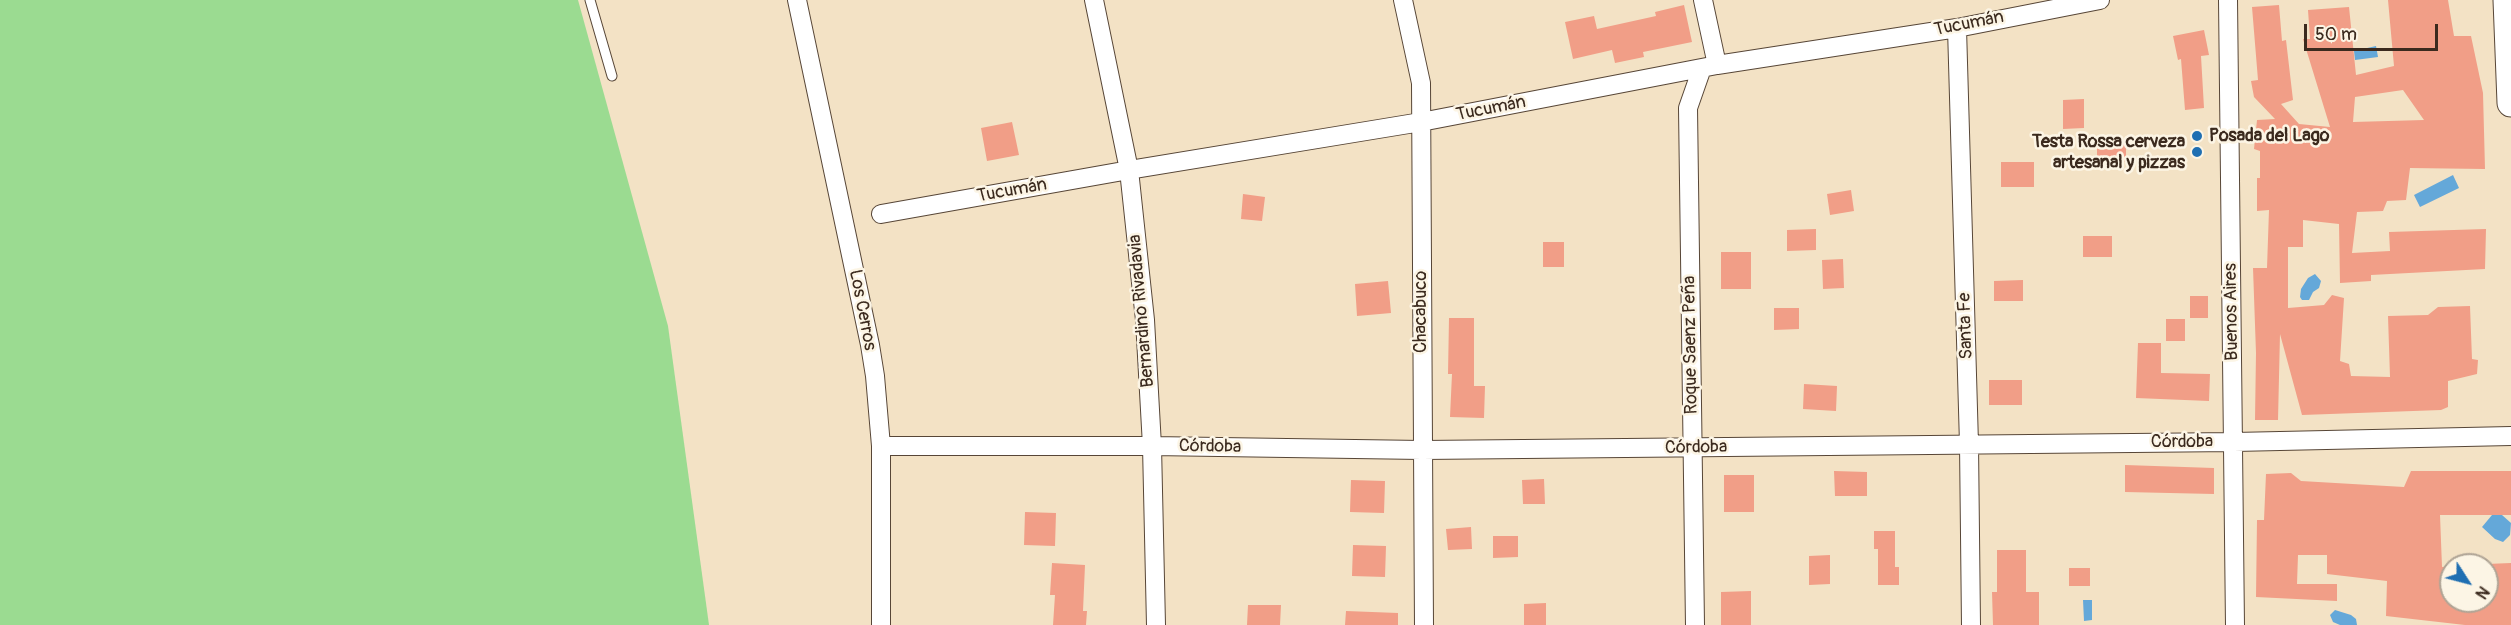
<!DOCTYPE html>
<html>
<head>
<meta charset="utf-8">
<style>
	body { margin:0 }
	#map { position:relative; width:2511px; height:625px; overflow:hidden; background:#f3e2c5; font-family:Pangolin,sans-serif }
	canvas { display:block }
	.north { position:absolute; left:2439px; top:553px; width:60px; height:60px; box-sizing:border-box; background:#fcf5e5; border:2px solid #afa495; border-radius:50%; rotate:126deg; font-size:16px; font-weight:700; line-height:24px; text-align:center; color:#3b2a1e }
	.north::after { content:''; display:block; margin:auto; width:21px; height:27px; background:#1f6fb2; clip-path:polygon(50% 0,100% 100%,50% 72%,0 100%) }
	.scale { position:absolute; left:2304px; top:24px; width:134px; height:27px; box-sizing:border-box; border:3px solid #3b2a1e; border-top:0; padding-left:8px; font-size:18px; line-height:21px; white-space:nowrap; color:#3b2a1e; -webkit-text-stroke:4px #fcf5e5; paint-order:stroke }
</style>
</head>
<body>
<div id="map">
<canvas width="2511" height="625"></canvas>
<div class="north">N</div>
<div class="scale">50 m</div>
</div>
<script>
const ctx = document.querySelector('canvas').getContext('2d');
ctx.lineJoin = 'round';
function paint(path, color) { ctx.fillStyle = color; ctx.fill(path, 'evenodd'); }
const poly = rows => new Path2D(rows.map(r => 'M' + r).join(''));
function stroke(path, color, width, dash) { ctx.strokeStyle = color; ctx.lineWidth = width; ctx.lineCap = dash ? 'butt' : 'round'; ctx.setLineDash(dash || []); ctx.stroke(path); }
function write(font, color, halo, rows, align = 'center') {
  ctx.font = font + ' Pangolin,sans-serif'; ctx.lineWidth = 5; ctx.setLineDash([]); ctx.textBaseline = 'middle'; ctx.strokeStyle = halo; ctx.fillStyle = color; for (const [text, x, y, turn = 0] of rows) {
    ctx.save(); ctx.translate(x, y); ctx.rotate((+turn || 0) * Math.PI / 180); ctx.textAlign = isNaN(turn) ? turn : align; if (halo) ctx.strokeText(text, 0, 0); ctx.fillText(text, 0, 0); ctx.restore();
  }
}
paint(poly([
	[0,0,578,0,668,326,709,625,0,625]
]), '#9bdb91');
paint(poly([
	[2376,46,2378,57,2355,60,2354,51],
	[2453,175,2459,188,2420,207,2414,195],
	[2315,274,2321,281,2319,288,2313,292,2309,300,2302,300,2300,297,2301,289,2308,278],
	[2492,515,2502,515,2511,523,2510,535,2503,542,2495,539,2482,527],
	[2083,600,2092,600,2092,620,2084,621],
	[2335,610,2351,615,2356,619,2357,625,2340,625,2333,622,2330,615]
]), '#64a8d9');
paint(poly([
	[2388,0,2448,0,2454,36,2471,36,2483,93,2485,169,2410,168,2406,200,2387,201,2383,211,2357,212,2352,253,2390,251,2389,232,2486,229,2485,269,2371,275,2371,281,2340,283,2339,224,2303,220,2303,247,2288,247,2288,308,2324,305,2332,295,2344,298,2340,361,2349,364,2351,376,2390,377,2388,316,2428,315,2438,307,2470,306,2472,359,2478,360,2477,374,2448,381,2448,407,2441,410,2302,415,2280,334,2278,420,2255,420,2256,353,2253,268,2267,268,2269,210,2257,211,2257,178,2260,178,2260,151,2254,149,2257,120,2275,119,2254,97,2251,81,2258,80,2252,7,2279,5,2282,41,2286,40,2293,100,2281,104,2299,124,2330,127,2303,39,2310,39,2308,10,2349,7,2356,75,2394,66],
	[2403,90,2424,120,2353,122,2355,97],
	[1684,5,1692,42,1643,52,1644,57,1615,63,1612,50,1573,59,1565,22,1594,16,1597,29,1656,16,1655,12],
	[2204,30,2209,55,2201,56,2204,108,2185,110,2181,59,2178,60,2173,36],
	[2084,99,2084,128,2063,129,2063,100],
	[1012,122,1019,155,987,161,981,128],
	[2097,141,2126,141,2126,162,2097,162],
	[2001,162,2034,162,2034,187,2001,187],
	[1851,190,1854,211,1830,215,1827,194],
	[1243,194,1265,197,1262,221,1241,219],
	[1816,229,1816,250,1787,251,1787,230],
	[2083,236,2112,236,2112,257,2083,257],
	[1543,242,1564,242,1564,267,1543,267],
	[1721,252,1751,252,1751,289,1721,289],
	[1843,259,1844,288,1823,289,1822,260],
	[2023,280,2023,301,1994,301,1994,281],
	[1388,281,1391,313,1357,316,1355,284],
	[2190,296,2208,296,2208,318,2190,318],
	[1774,308,1799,308,1799,329,1774,330],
	[1449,318,1474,318,1474,386,1485,386,1484,418,1450,417,1452,374,1448,374],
	[2166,319,2185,319,2185,341,2166,341],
	[2138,343,2161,343,2161,373,2210,374,2209,401,2136,398],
	[1989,380,2022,380,2022,405,1989,405],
	[1804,384,1837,386,1836,411,1803,409],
	[2125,465,2214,468,2214,494,2125,492],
	[1834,471,1867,472,1867,496,1835,496],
	[2411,471,2511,471,2511,515,2440,515,2442,567,2451,566,2451,601,2487,601,2487,564,2511,563,2511,625,2465,625,2386,616,2387,581,2327,574,2327,555,2298,555,2297,584,2337,584,2337,601,2256,597,2257,520,2264,520,2266,474,2291,473,2301,481,2404,487],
	[1724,475,1754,475,1754,512,1724,512],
	[1544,479,1545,504,1523,504,1522,480],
	[1351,480,1385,481,1384,513,1350,512],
	[1025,512,1056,513,1055,546,1024,545],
	[1471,527,1472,549,1448,550,1446,529],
	[1874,531,1895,531,1895,567,1899,567,1899,585,1878,585,1878,549,1874,549],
	[1493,536,1518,536,1518,557,1493,558],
	[1353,545,1386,546,1385,577,1352,576],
	[1997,550,2026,550,2026,592,2039,592,2039,625,1993,625,1992,592,1997,592],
	[1830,555,1830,584,1809,585,1809,556],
	[1052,563,1085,565,1083,611,1087,611,1086,625,1053,625,1055,595,1050,595],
	[2069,568,2090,568,2090,586,2069,586],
	[1751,591,1751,625,1721,625,1721,592],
	[1546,603,1546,625,1524,625,1524,604],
	[1248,605,1281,605,1280,625,1247,625],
	[1346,611,1398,613,1398,625,1345,625]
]), '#f19e87');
const service = poly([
	[590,0,612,76]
]);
const minor = poly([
	[797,0,870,345,875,376,881,446,881,625],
	[1094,0,1129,170,1145,320,1152,446,1156,625],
	[1403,0,1421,83,1424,625],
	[1703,0,1717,65],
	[2228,0,2235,625],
	[1957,28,1969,444,1971,625],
	[881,214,1129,170,1421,122,1717,65,1957,28,2100,0],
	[881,446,1152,446,1422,450,2234,442,2511,436],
	[1695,625,1688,108,1702,68]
]);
const primary = poly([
	[2507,0,2511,103]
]);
stroke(service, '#574637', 11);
stroke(minor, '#574637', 20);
stroke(primary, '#574637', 29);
stroke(service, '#fff', 9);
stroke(minor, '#fff', 18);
stroke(primary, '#fff', 27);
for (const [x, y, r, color] of [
	[2197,136,6,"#1f6fb2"],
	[2197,152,6,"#1f6fb2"]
]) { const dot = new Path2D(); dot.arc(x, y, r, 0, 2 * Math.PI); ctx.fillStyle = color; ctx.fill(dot); stroke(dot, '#fcf5e5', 2); }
write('18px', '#3b2a1e', '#fcf5e5', [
	["Tucumán",1969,24,-11],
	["Tucumán",1491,109,-11],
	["Tucumán",1012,191,-10],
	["Los Cerros",862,310,79],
	["Bernardino Rivadavia",1142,311,-95],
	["Chacabuco",1421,312,-90],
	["Buenos Aires",2232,312,-91],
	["Santa Fe",1966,326,-92],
	["Roque Saenz Peña",1691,345,-91],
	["Córdoba",2182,442],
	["Córdoba",1210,447,1],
	["Córdoba",1696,448,-1]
]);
write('bold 18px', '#3b2a1e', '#fcf5e5', [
	["Posada del Lago",2209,136],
	["Testa Rossa cerveza",2185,142,"right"],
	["artesanal y pizzas",2185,163,"right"]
], 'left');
</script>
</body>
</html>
